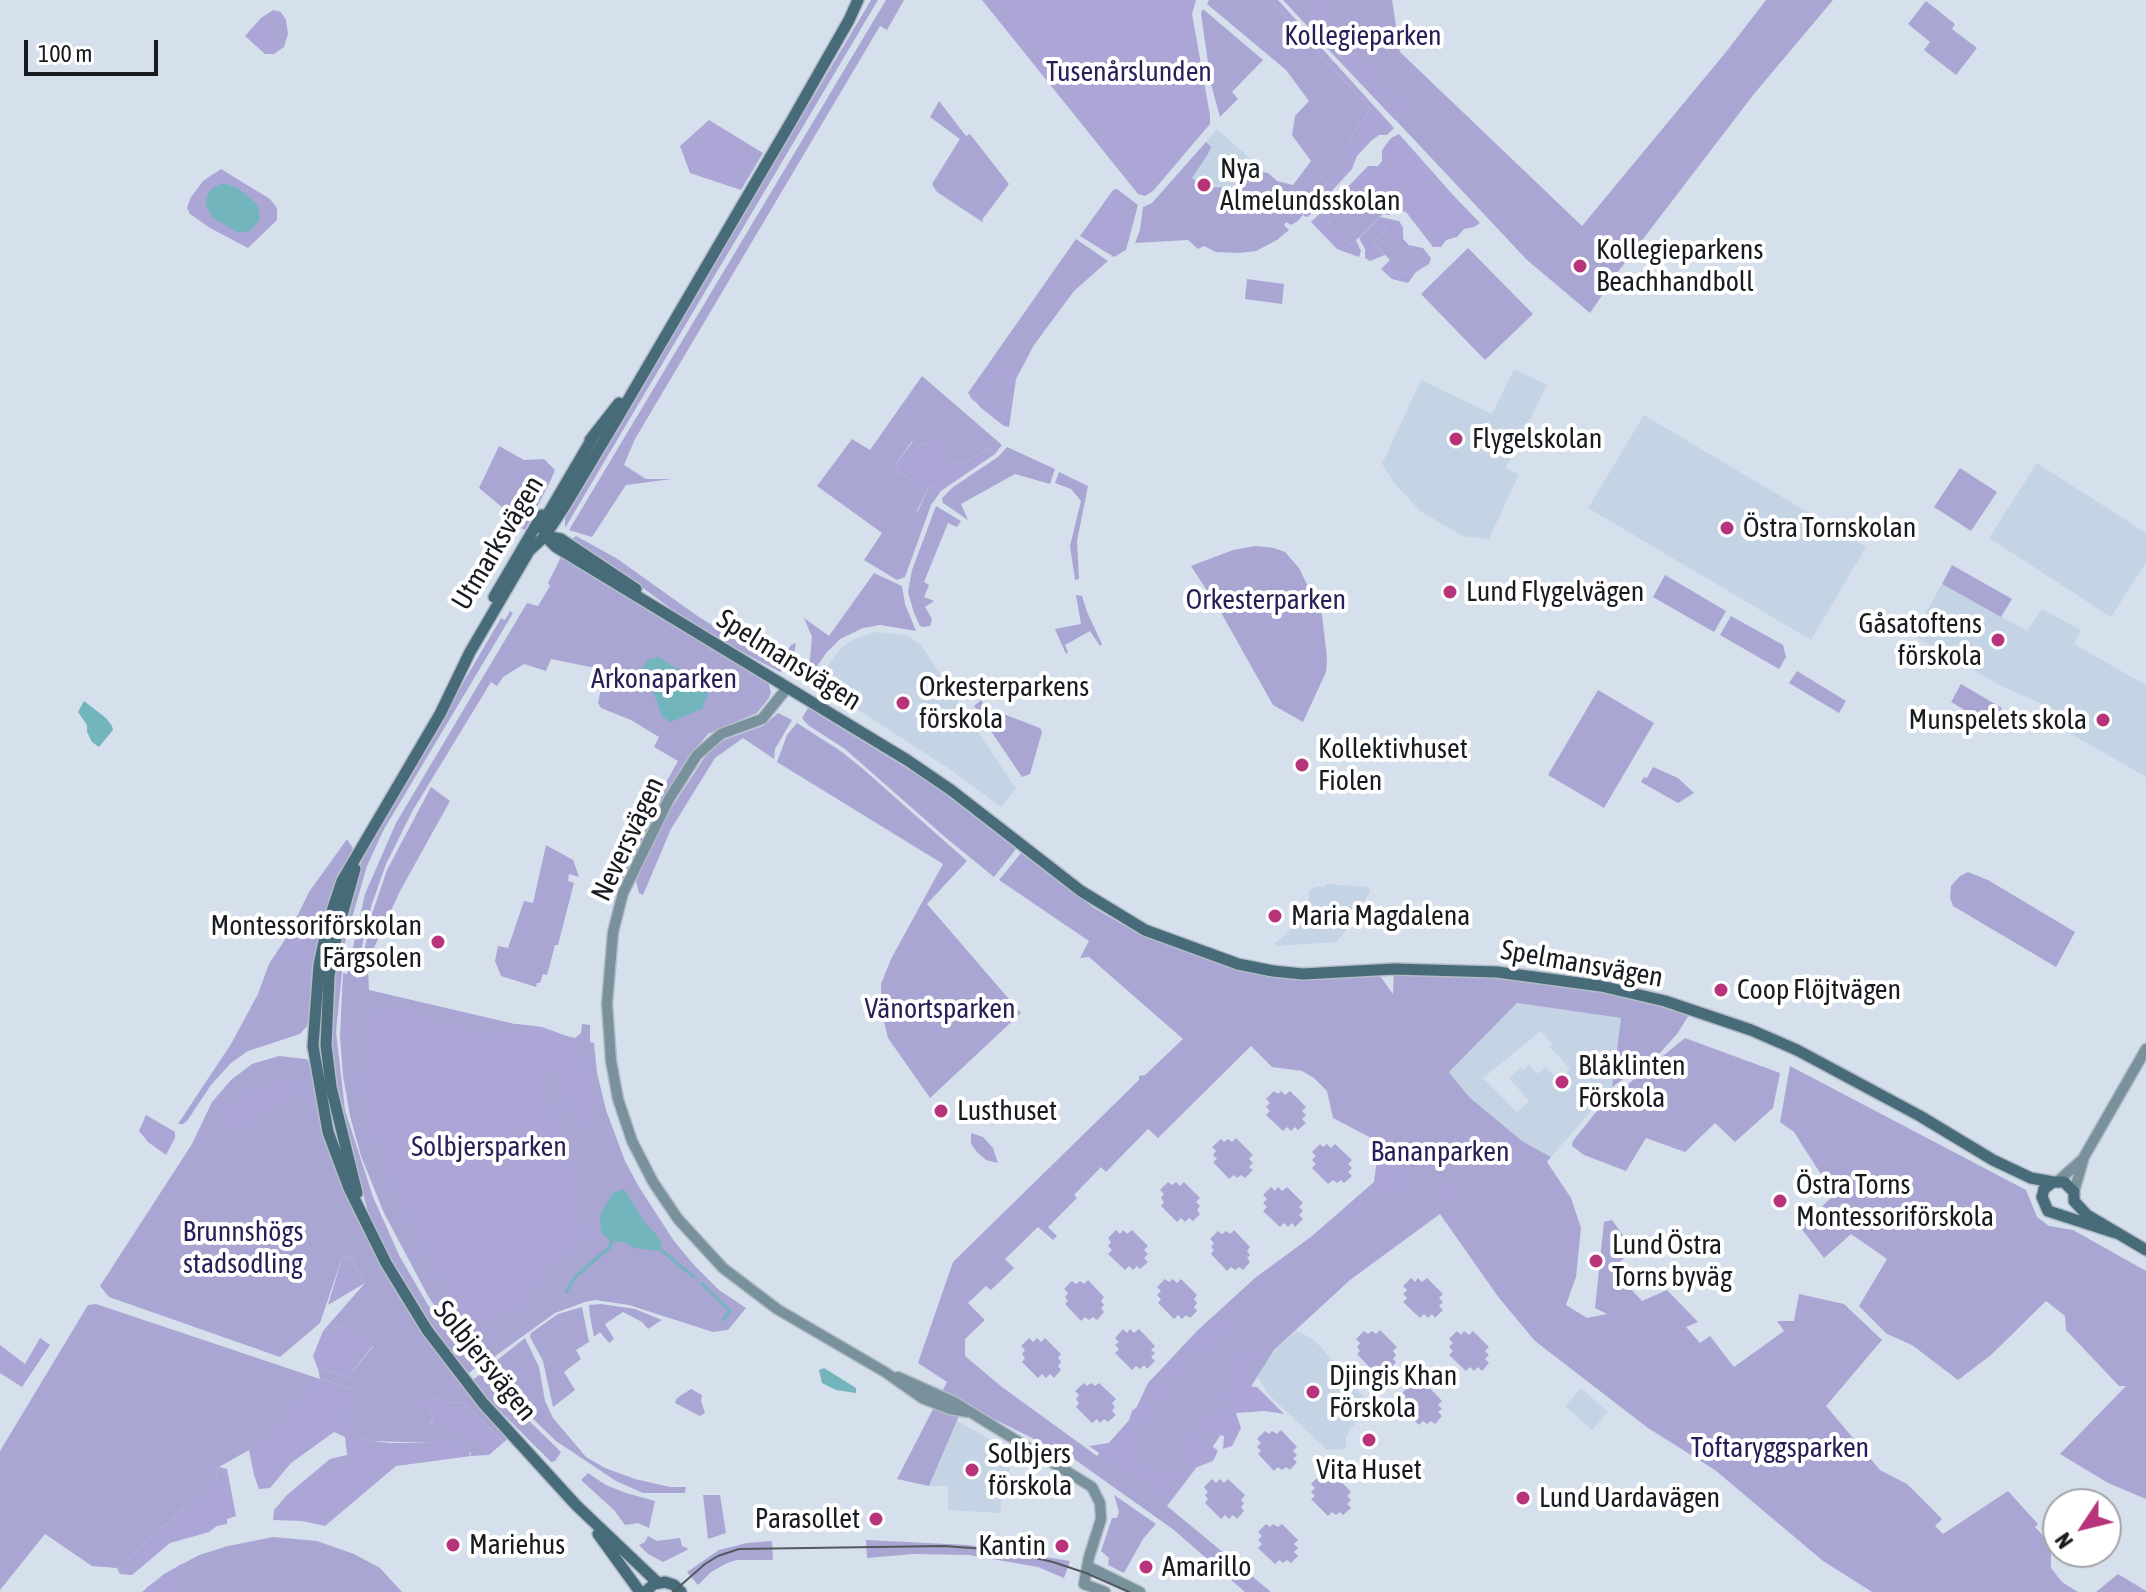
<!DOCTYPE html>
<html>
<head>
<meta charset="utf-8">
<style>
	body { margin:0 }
	#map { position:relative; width:2146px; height:1592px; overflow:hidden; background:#d5e0ec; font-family:"Asap Condensed",sans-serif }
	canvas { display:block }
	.north { position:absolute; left:2042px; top:1488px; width:80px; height:80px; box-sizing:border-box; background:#fff; border:2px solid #a3a4a6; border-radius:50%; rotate:235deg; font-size:22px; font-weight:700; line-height:32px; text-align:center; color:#181c20 }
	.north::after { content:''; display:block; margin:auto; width:28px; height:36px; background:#b8347a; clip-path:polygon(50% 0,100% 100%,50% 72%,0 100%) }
	.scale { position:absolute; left:24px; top:40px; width:134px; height:36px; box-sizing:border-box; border:4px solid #181c20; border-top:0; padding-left:10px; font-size:24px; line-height:28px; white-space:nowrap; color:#181c20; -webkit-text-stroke:6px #fff; paint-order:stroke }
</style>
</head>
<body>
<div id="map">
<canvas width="2146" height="1592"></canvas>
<div class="north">N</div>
<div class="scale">100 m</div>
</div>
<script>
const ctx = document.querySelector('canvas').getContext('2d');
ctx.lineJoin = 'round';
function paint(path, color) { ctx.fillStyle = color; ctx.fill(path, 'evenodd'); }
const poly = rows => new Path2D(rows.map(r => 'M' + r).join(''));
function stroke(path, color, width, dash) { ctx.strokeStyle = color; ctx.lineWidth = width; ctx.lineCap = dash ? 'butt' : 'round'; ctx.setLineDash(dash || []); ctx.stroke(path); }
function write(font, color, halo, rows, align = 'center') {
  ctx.font = font + ' "Asap Condensed",sans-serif'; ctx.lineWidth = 8; ctx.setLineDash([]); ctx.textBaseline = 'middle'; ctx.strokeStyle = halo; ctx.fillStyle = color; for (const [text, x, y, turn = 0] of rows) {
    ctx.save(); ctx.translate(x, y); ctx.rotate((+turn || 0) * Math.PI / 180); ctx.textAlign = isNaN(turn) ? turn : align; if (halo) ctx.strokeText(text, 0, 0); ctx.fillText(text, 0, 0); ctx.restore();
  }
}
paint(poly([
	[1217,129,1307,209,1298,221,1292,216,1197,240,1152,203],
	[1514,369,1547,385,1506,468,1519,474,1489,539,1463,536,1420,511,1395,484,1382,464,1421,380,1492,414],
	[1644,415,1866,547,1811,640,1588,508],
	[2037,463,2146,533,2146,563,2111,617,1989,538],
	[1942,584,2027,631,2042,609,2081,630,2074,644,2146,685,2146,777,2064,730,2056,710,1999,685,1913,635],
	[876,632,907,635,921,645,1016,789,1001,807,948,768,821,686,819,677,842,647,856,638],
	[1326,884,1369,887,1370,892,1345,932,1336,942,1276,946,1274,943,1277,942,1309,912,1309,891,1316,887,1325,887],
	[1517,1003,1621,1018,1612,1087,1551,1157,1522,1141,1469,1097,1449,1072],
	[1541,1031,1552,1044,1550,1047,1570,1069,1558,1080,1546,1067,1538,1074,1529,1064,1524,1069,1521,1067,1509,1078,1529,1101,1517,1112,1483,1078],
	[1296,1331,1310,1337,1320,1346,1372,1407,1350,1429,1346,1437,1346,1449,1327,1450,1271,1397,1256,1376,1274,1351],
	[1581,1388,1608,1412,1592,1430,1565,1406],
	[956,1420,1015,1454,1003,1488,1000,1513,948,1510,948,1486,929,1486]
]), '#c4d4e5');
paint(poly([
	[871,0,878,0,565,528,565,519,575,497],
	[886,0,904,0,887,30,880,26,635,439,624,465,646,479,672,479,626,485,592,537,569,530],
	[1209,0,1270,0,1370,109,1348,141,1351,151,1298,221,1291,225,1286,222,1284,225,1289,230,1277,240,1256,251,1239,253,1216,252,1204,246,1198,249,1188,240,1135,243,1140,230,1143,207,1152,203,1206,142,1211,147,1208,154,1192,178,1205,187,1239,188,1255,171,1268,173,1277,181,1293,185,1311,161,1292,135,1295,116,1309,101,1286,70,1207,4],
	[1283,0,1392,0,1400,52,1582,226,1726,52,1766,0,1833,0,1754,94,1620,269,1590,313,1527,260],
	[1926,1,1955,24,1952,29,1977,48,1956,75,1924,50,1930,42,1908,24],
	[1203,9,1263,60,1232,92,1238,99,1220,117,1211,84,1201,13],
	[939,101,966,136,970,134,1009,184,982,220,984,223,937,192,932,184,960,139,930,117],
	[1367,185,1389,208,1351,245,1329,222],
	[1117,189,1138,205,1126,250,1114,257,1080,236,1113,190],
	[1390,225,1422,259,1404,275,1373,242],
	[1076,239,1108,261,1074,291,1034,345,1016,379,1009,427,1004,426,981,408,968,393],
	[1468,248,1533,314,1485,360,1421,294],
	[1247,279,1284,284,1282,304,1245,299],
	[922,376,1002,445,995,454,987,448,965,463,952,462,938,437,923,445,912,441,896,464,900,474,916,483,917,513,929,486,941,491,931,505,905,577,897,580,864,560,882,533,817,486,852,439,870,450],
	[499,446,524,460,544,459,555,470,550,482,522,492,514,532,503,508,479,488],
	[1007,447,1055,469,1050,484,1015,474,961,504,968,520,943,503,942,498,953,487,998,457],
	[1960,468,1997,492,1971,531,1934,507],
	[1059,472,1088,486,1077,541,1079,579,1075,580,1070,546,1081,501,1071,489,1055,483],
	[936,506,961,521,957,527,948,523,924,582,929,585,924,597,934,601,925,607,932,619,930,626,923,627,920,626,914,613,908,592,912,570],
	[576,536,616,558,699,617,778,666,791,645,796,643,793,660,788,668,780,672,742,652,674,611,612,565,571,540],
	[1255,546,1274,548,1285,552,1299,568,1322,615,1327,658,1326,672,1303,722,1273,705,1219,609,1191,566,1233,550],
	[562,555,768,682,771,692,769,698,757,713,708,734,698,746,654,816,624,881,618,886,615,884,628,851,678,761,654,747,659,737,631,720,601,708,598,703,605,670,551,659,546,671,524,664,503,677,497,686,491,682,413,810,386,864,371,907,355,977,359,978,371,917,387,870,431,787,450,801,400,891,374,948,368,970,369,990,575,1038,581,1033,582,1024,590,1025,590,1042,594,1043,597,1073,606,1110,625,1161,639,1187,674,1241,694,1265,719,1290,746,1308,728,1330,713,1332,629,1305,595,1300,585,1302,555,1313,483,1365,464,1348,428,1296,384,1213,361,1156,350,1116,343,1076,340,1036,343,973,347,974,365,894,396,823,527,603,538,606,550,586,548,583],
	[1952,565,2012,599,2001,617,1942,584],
	[874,573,902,586,905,604,916,631,880,625,863,628,840,639,827,652,811,675,807,677,803,675,810,660,812,637,804,618,829,636],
	[1665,575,1726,611,1714,632,1653,597],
	[1076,595,1082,596,1087,612,1102,644,1100,646,1090,631,1065,645,1068,652,1066,654,1055,629,1081,624],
	[510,611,513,613,383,831,367,866,345,942,336,1032,345,1110,373,1197,400,1257,428,1305,475,1368,468,1374,443,1343,411,1296,385,1249,368,1212,336,1094,331,1049,333,976,340,931,359,867,378,828,501,618,505,620],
	[1731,616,1783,645,1786,657,1779,669,1720,635],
	[1797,671,1846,701,1839,713,1789,683],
	[1961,684,2002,708,1992,726,1951,702],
	[1598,690,1654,723,1604,808,1548,775],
	[981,700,985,707,1040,728,1042,732,1030,774,1022,777,974,706],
	[808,708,931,783,1016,849,994,877,945,837,845,749,808,725,802,718],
	[778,713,792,720,775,749,774,759,743,738,715,758,671,829,643,895,639,893,636,881,640,870,670,810,706,755,721,741,763,726],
	[797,723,842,752,863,769,967,861,927,904,1021,1013,930,1098,888,1038,882,1013,881,984,891,959,943,864,777,762,787,735],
	[1653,767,1678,778,1694,793,1678,803,1641,782,1644,777,1647,778],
	[347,839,353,848,335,888,307,1026,300,1034,248,1051,231,1063,211,1085,187,1121,183,1124,178,1124,231,1044,258,994,269,964,288,935,309,892],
	[546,845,573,860,579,877,569,874,568,881,574,883,558,945,555,945,547,975,543,974,540,983,537,983,536,987,501,976,495,961,498,946,508,948,524,901,533,903],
	[1021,853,1094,908,1125,926,1167,944,1272,977,1302,979,1380,976,1393,994,1394,969,1601,986,1689,1015,1677,1034,1659,1054,1612,1087,1621,1018,1517,1003,1449,1072,1469,1097,1522,1141,1551,1157,1547,1162,1571,1198,1581,1228,1576,1277,1566,1305,1587,1318,1607,1314,1595,1308,1604,1222,1612,1220,1633,1249,1613,1269,1642,1301,1667,1290,1698,1322,1686,1327,1700,1343,1710,1336,1734,1367,1784,1331,1777,1321,1794,1321,1799,1294,1844,1304,1882,1340,1826,1406,1880,1470,1907,1484,1942,1519,1935,1526,1943,1534,2008,1491,2038,1524,2035,1527,2047,1540,2051,1539,2051,1568,2062,1582,2078,1592,1872,1592,1823,1561,1715,1470,1648,1428,1535,1341,1499,1298,1440,1214,1350,1280,1274,1350,1216,1442,1167,1506,1271,1592,1245,1592,1174,1530,1074,1459,964,1404,929,1486,897,1479,947,1382,918,1363,953,1262,1139,1080,1139,1076,1145,1075,1183,1039,1089,957,1080,958,1089,941,999,880],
	[1251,1046,1272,1067,1302,1071,1314,1078,1327,1091,1333,1118,1379,1142,1374,1182,1312,1236,1255,1278,1198,1330,1148,1383,1132,1417,1097,1456,1002,1387,965,1356,965,1339,985,1320,968,1303,986,1286,991,1290,1014,1268,1005,1259,1038,1227,1053,1240,1057,1236,1048,1227,1077,1198,1074,1195,1101,1167,1106,1172,1148,1129,1158,1138],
	[1968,872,1988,880,2075,932,2056,967,1953,906,1950,898,1951,886,1960,876],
	[1685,1038,1780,1073,1773,1108,1735,1142,1715,1123,1685,1152,1646,1138,1626,1171,1584,1155,1572,1146,1573,1141,1600,1107],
	[279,1056,306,1059,311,1063,328,1135,365,1228,482,1407,508,1439,504,1442,464,1403,447,1402,430,1395,427,1410,434,1417,430,1423,466,1437,489,1455,471,1456,471,1453,432,1443,372,1441,356,1434,346,1420,346,1408,355,1390,321,1379,249,1450,219,1467,216,1478,202,1492,117,1568,92,1566,45,1534,0,1590,0,1451,88,1305,96,1304,320,1379,318,1369,348,1377,373,1347,367,1338,341,1325,323,1331,365,1283,350,1256,342,1258,320,1323,280,1357,109,1297,100,1286,192,1144,212,1102,231,1080,252,1064],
	[1790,1066,2026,1190,2037,1217,2049,1226,2073,1230,2146,1271,2146,1499,2108,1483,2060,1454,2126,1386,2119,1386,2066,1330,2065,1316,2046,1301,1991,1355,1958,1380,1912,1345,1887,1334,1859,1306,1887,1259,1851,1234,1824,1258,1800,1227,1834,1195,1794,1132,1780,1122],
	[1274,1091,1278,1094,1281,1091,1285,1095,1290,1091,1306,1107,1302,1111,1306,1115,1302,1119,1306,1123,1298,1130,1295,1127,1291,1131,1287,1127,1283,1131,1266,1115,1270,1111,1266,1107,1270,1103,1266,1099],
	[971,1133,983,1137,993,1148,998,1163,986,1160,977,1152,971,1144],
	[1236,1138,1253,1155,1249,1159,1253,1163,1249,1167,1253,1170,1245,1178,1241,1175,1237,1178,1234,1175,1229,1179,1213,1162,1217,1159,1213,1155,1216,1151,1212,1147,1221,1139,1224,1142,1228,1139,1232,1142],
	[1320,1144,1323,1147,1327,1144,1331,1148,1335,1144,1352,1160,1348,1164,1352,1168,1348,1172,1352,1176,1344,1183,1341,1180,1337,1183,1333,1180,1328,1184,1312,1168,1316,1164,1312,1160,1316,1156,1312,1152],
	[1168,1182,1172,1185,1176,1182,1180,1186,1184,1182,1200,1198,1196,1202,1200,1206,1197,1210,1200,1214,1193,1221,1189,1218,1185,1222,1181,1218,1177,1222,1161,1206,1164,1202,1161,1198,1164,1194,1160,1190],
	[1271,1187,1275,1191,1278,1187,1282,1191,1287,1187,1303,1203,1299,1207,1303,1211,1299,1215,1303,1219,1295,1227,1292,1223,1288,1227,1284,1223,1280,1227,1263,1211,1267,1207,1263,1203,1267,1199,1263,1195],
	[1116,1230,1120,1234,1123,1230,1127,1234,1132,1230,1148,1246,1144,1250,1148,1254,1144,1258,1148,1262,1140,1269,1137,1266,1133,1270,1129,1266,1125,1270,1108,1254,1112,1250,1108,1246,1111,1242,1108,1238],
	[1234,1230,1250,1247,1247,1251,1250,1255,1247,1258,1250,1262,1243,1270,1239,1267,1235,1270,1231,1267,1227,1271,1211,1254,1214,1250,1211,1247,1214,1243,1210,1239,1218,1231,1222,1234,1226,1231,1230,1234],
	[1411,1278,1415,1282,1418,1278,1422,1282,1427,1278,1443,1294,1439,1298,1443,1302,1439,1306,1443,1310,1435,1318,1432,1314,1428,1318,1424,1314,1420,1318,1403,1302,1407,1298,1403,1294,1407,1290,1403,1286],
	[1165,1279,1169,1282,1173,1279,1177,1283,1181,1279,1197,1295,1194,1299,1197,1303,1194,1307,1197,1311,1190,1318,1186,1315,1182,1319,1178,1315,1174,1319,1158,1303,1161,1299,1157,1295,1161,1291,1157,1287],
	[1088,1280,1104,1297,1101,1301,1104,1305,1101,1308,1104,1312,1097,1320,1093,1317,1089,1320,1085,1317,1081,1321,1065,1304,1068,1301,1065,1297,1068,1293,1064,1289,1072,1281,1076,1284,1080,1281,1084,1284],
	[601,1304,635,1309,662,1320,648,1329,642,1322,623,1312,605,1324,614,1339,609,1343,600,1332,594,1337,590,1316,589,1305],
	[582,1307,589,1342,576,1350,581,1359,564,1372,575,1390,553,1407,543,1361,530,1337,531,1333,558,1314],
	[1123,1329,1127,1333,1130,1329,1134,1333,1139,1329,1155,1346,1151,1350,1155,1353,1151,1357,1155,1361,1147,1369,1144,1365,1140,1369,1136,1366,1132,1370,1115,1353,1119,1349,1115,1345,1119,1342,1115,1338],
	[1380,1330,1397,1347,1393,1351,1396,1355,1393,1359,1396,1362,1389,1370,1385,1367,1381,1370,1377,1367,1373,1371,1357,1354,1360,1351,1357,1347,1360,1343,1356,1339,1364,1331,1368,1334,1372,1331,1376,1334],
	[1457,1331,1461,1335,1464,1331,1469,1335,1473,1331,1489,1347,1485,1351,1489,1355,1485,1359,1489,1363,1482,1371,1478,1367,1474,1371,1470,1367,1466,1371,1449,1355,1453,1351,1449,1347,1453,1343,1449,1339],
	[525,1338,539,1367,545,1401,553,1418,586,1457,605,1468,635,1479,670,1487,686,1487,685,1493,643,1493,616,1481,556,1441,530,1416,486,1369],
	[1029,1338,1033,1342,1037,1338,1041,1342,1045,1338,1061,1354,1058,1358,1061,1362,1058,1366,1061,1370,1054,1378,1050,1374,1046,1378,1042,1374,1038,1378,1022,1362,1025,1358,1022,1354,1025,1350,1021,1346],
	[481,1374,561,1452,555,1461,551,1462,487,1398,472,1380],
	[1084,1383,1087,1386,1091,1383,1095,1386,1099,1383,1116,1399,1112,1403,1115,1407,1112,1411,1116,1415,1108,1422,1104,1419,1100,1423,1097,1419,1092,1423,1076,1407,1079,1403,1076,1399,1079,1395,1075,1391],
	[1418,1384,1422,1388,1426,1384,1442,1401,1438,1405,1442,1409,1438,1412,1442,1416,1435,1424,1431,1421,1427,1424,1423,1421,1419,1425,1403,1408,1406,1405,1402,1401,1406,1397,1402,1393,1410,1385,1414,1388],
	[691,1389,702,1395,701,1401,705,1413,700,1416,675,1403,677,1398],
	[1281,1430,1297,1447,1293,1451,1297,1455,1293,1459,1297,1462,1290,1470,1286,1467,1282,1470,1278,1467,1274,1471,1258,1454,1261,1451,1257,1447,1261,1443,1257,1439,1265,1431,1269,1434,1272,1431,1277,1434],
	[588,1473,606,1485,626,1493,655,1501,649,1528,638,1523,625,1525,614,1510,581,1480],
	[1335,1475,1351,1492,1347,1496,1351,1500,1347,1504,1351,1508,1343,1515,1340,1512,1336,1515,1332,1512,1328,1516,1311,1499,1315,1496,1311,1492,1315,1488,1311,1484,1319,1476,1323,1479,1326,1476,1330,1479],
	[1212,1479,1216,1483,1220,1479,1224,1483,1228,1479,1245,1495,1241,1500,1244,1503,1241,1507,1244,1511,1237,1519,1233,1515,1229,1519,1225,1515,1221,1519,1205,1503,1208,1499,1205,1495,1208,1492,1204,1487],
	[703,1495,720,1495,726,1533,708,1539],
	[1114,1495,1156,1524,1143,1539,1124,1573,1108,1565,1109,1558,1101,1551,1112,1518,1117,1518,1119,1512],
	[1266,1524,1270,1527,1273,1524,1278,1527,1282,1524,1298,1540,1294,1544,1298,1548,1294,1552,1298,1556,1291,1563,1287,1560,1283,1563,1279,1560,1275,1564,1258,1548,1262,1544,1258,1540,1262,1536,1258,1532],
	[648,1536,657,1541,680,1538,682,1546,689,1549,663,1562,648,1554,639,1545,645,1542],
	[273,1537,317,1541,354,1554,380,1568,402,1592,142,1592,164,1574,199,1555,228,1546],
	[866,1540,968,1545,1070,1561,1064,1578,1038,1567,969,1555,914,1554,867,1558],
	[772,1541,773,1560,737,1560,727,1563,711,1572,698,1585,687,1572,719,1550,747,1543],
	[2118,1574,2146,1591,2146,1592,2096,1592]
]), '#aaa6d3');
paint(poly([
	[982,0,1196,0,1192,14,1210,115,1210,124,1153,191,1145,196,1138,194],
	[1270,0,1278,0,1394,128,1387,135,1379,135,1371,141,1357,156,1352,169,1308,217,1303,216,1350,151,1348,141,1370,109],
	[1315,0,1334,0,1331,22,1333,31,1342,45,1363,63,1381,62,1384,69,1379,79,1382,86,1400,103,1407,96,1411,99,1412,102,1395,120,1307,27],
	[273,10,281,12,286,20,288,34,284,47,274,54,265,54,245,36,261,18],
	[709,120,763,153,741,190,690,173,680,146],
	[1399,134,1453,195,1480,223,1474,227,1464,229,1457,237,1446,240,1441,247,1433,247,1406,212,1394,210,1389,215,1384,214,1389,208,1367,185,1348,204,1341,194,1368,166,1378,166,1382,161,1382,150,1391,138],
	[221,169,270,199,277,208,277,220,248,248,210,228,190,214,187,208,191,197,203,181],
	[1120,196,1130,205,1131,223,1124,243,1114,245,1105,252,1085,235,1109,199],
	[1336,198,1343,209,1329,222,1351,245,1356,240,1361,251,1359,257,1337,249,1311,222],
	[1380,217,1399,221,1403,227,1403,240,1389,226,1373,242,1385,255,1370,261,1365,258,1365,249,1359,238],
	[1409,245,1423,248,1431,258,1429,264,1416,272,1408,283,1392,279,1381,269,1390,260,1404,275,1421,259],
	[1023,354,1024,356,1011,386,1009,412,1005,420,997,415,1004,397,1005,375,994,379,978,399,975,402,970,397,973,391,997,367],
	[938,437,953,438,953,462,965,463,987,448,995,454,941,491,929,486,916,513,911,508,916,483,900,474,896,464,913,441,923,445],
	[550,482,525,530,519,527,518,510,523,492],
	[309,912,314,915,304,941,297,945,299,947,298,956,284,964,281,962,285,950,293,939,296,943,297,932],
	[387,1006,411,1007,438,1021,471,1027,473,1034,481,1035,493,1034,518,1024,542,1027,575,1039,588,1067,597,1118,590,1126,579,1125,565,1105,551,1074,539,1066,570,1153,587,1233,579,1244,544,1273,534,1296,524,1307,481,1324,472,1325,462,1320,429,1265,392,1190,370,1132,359,1089,361,1048,368,1022,374,1010],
	[284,1076,297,1079,299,1093,297,1097,284,1104,273,1104,270,1112,241,1130,230,1131,221,1125,226,1107,233,1099,256,1085,277,1082],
	[146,1115,175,1132,175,1138,166,1155,148,1142,139,1131],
	[1383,1149,1392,1168,1398,1163,1408,1187,1380,1192,1368,1202,1361,1219,1349,1216,1344,1212,1376,1185],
	[1443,1182,1457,1182,1468,1191,1459,1200,1436,1202,1432,1188],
	[350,1256,365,1283,328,1305,342,1258],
	[1230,1310,1235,1321,1226,1335,1211,1345,1212,1352,1202,1362,1185,1349],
	[341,1325,367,1338,373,1346,348,1377,318,1369,313,1356,323,1331],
	[40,1338,50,1345,22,1387,0,1373,0,1345,25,1364],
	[1254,1348,1265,1348,1269,1354,1255,1362,1246,1373,1246,1386,1257,1387,1284,1414,1265,1411,1236,1413,1241,1428,1232,1446,1223,1449,1224,1436,1208,1433,1196,1425,1200,1414,1221,1412,1229,1402,1219,1393,1222,1387,1230,1386,1229,1373,1232,1360,1241,1353],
	[1183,1357,1190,1372,1178,1376,1172,1387,1175,1390,1169,1397,1156,1400,1146,1394,1150,1385,1163,1378,1173,1362],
	[321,1379,355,1390,357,1395,355,1402,346,1408,347,1420,356,1434,372,1441,390,1443,431,1443,443,1438,464,1444,471,1456,396,1466,325,1526,302,1521,273,1520,274,1510,287,1495,330,1459,347,1455,345,1437,334,1432,291,1463,270,1488,259,1489,254,1475,249,1450,304,1395,311,1381],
	[430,1395,447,1402,464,1403,504,1442,489,1455,465,1437,430,1424,434,1417,427,1410,418,1408,418,1402,420,1398],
	[1143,1402,1155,1409,1152,1418,1142,1421,1136,1434,1134,1460,1150,1470,1174,1471,1183,1468,1188,1455,1186,1440,1191,1429,1218,1451,1213,1461,1195,1468,1169,1501,1089,1446,1116,1442,1127,1427,1132,1411],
	[219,1467,227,1469,236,1516,227,1519,227,1524,217,1526,209,1532,170,1543,132,1575,120,1574,117,1568,202,1492,216,1478],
	[181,1564,185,1573,178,1585,181,1592,149,1592,146,1588]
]), '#aba6d6');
paint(poly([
	[222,183,236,187,257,204,260,219,250,231,238,233,212,217,205,203,210,190],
	[659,657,675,668,700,673,704,678,708,694,702,709,670,722,661,715,655,696,642,673,643,667,647,660],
	[84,701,106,718,112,726,113,730,99,747,92,742,87,732,87,725,78,712],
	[624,1189,644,1221,659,1238,662,1244,660,1251,634,1248,623,1242,610,1241,601,1232,600,1217,603,1209,613,1193],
	[824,1368,856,1388,856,1393,836,1390,822,1383,819,1370]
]), '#72b5bd');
stroke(poly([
	[661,1250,694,1277],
	[702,1284,730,1311,723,1320],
	[566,1292,576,1276,610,1247,612,1241]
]), '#72b5bd', 3);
const tertiary = poly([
	[787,688,762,719,721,734,697,755,669,799,623,893,613,932,607,1004,611,1061,618,1099,632,1141,653,1182,678,1219,723,1268,777,1309,885,1372,922,1398,950,1409,968,1412],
	[2058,1181,2083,1159],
	[2074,1192,2084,1157,2146,1049],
	[898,1377,954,1402,1092,1487,1100,1503,1101,1519,1089,1557,1084,1584,1105,1592],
	[1087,1566,1140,1592]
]);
const secondary = poly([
	[593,437,542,524,545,536,556,547,907,760,951,790,1081,891,1145,930,1238,964,1273,971,1303,974,1394,969,1497,972,1601,986,1665,1001,1751,1030,1797,1050,1920,1116,1993,1160,2031,1178,2053,1182],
	[590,440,619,403],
	[545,536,561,539,636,589],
	[494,597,542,515],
	[355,869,337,933,329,976,326,1045,331,1087,357,1193],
	[2116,1233,2048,1211,2042,1197,2044,1189,2053,1182,2064,1182,2074,1192,2074,1201,2087,1215,2146,1250],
	[598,1534,640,1592],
	[658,1583,576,1505,483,1403,427,1330,386,1263,349,1188,328,1132,313,1046,319,965,328,923,342,881,440,714,470,652,529,551,545,536,566,504,618,417,792,120,849,20,858,0],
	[645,1592,654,1584,665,1582,674,1585,681,1592]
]);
stroke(tertiary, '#b3bdc7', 13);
stroke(secondary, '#b3bdc7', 14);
stroke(tertiary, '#79919b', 10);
stroke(secondary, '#486b7a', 11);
stroke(poly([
	[673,1592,705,1564,718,1556,739,1549,944,1546,999,1550,1053,1562,1086,1573,1129,1592]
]), '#52595f', 2);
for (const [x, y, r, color] of [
	[1204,185,8,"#b8347a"],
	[1580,266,8,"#b8347a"],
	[1456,439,8,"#b8347a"],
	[1727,528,8,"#b8347a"],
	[1450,592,8,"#b8347a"],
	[1998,640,8,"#b8347a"],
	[903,703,8,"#b8347a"],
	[2103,720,8,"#b8347a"],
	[1302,765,8,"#b8347a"],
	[1275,916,8,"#b8347a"],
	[438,942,8,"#b8347a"],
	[1721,990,8,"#b8347a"],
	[1562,1082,8,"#b8347a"],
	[941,1111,8,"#b8347a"],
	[1780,1201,8,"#b8347a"],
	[1596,1261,8,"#b8347a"],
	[1313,1392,8,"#b8347a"],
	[1369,1440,8,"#b8347a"],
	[972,1470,8,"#b8347a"],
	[1523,1498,8,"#b8347a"],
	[876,1519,8,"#b8347a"],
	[453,1545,8,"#b8347a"],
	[1062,1546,8,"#b8347a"],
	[1146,1567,8,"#b8347a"]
]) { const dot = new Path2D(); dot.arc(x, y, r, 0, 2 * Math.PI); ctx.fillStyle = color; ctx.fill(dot); stroke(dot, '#fff', 3); }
write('28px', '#2b1d57', '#fff', [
	["Kollegieparken",1363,36],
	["Tusenårslunden",1129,72],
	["Orkesterparken",1266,600],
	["Arkonaparken",664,679],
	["Vänortsparken",940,1009],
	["Solbjersparken",489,1147],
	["Bananparken",1440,1152],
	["Brunnshögs",243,1232],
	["stadsodling",243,1264],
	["Toftaryggsparken",1780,1448]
]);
write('28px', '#181c20', '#fff', [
	["Nya",1220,169],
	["Almelundsskolan",1220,201],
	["Kollegieparkens",1596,250],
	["Beachhandboll",1596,282],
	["Flygelskolan",1472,439],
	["Östra Tornskolan",1743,528],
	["Lund Flygelvägen",1466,592],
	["Gåsatoftens",1982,624,"right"],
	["förskola",1982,656,"right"],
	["Orkesterparkens",919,687],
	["förskola",919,719],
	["Munspelets skola",2087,720,"right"],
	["Kollektivhuset",1318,749],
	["Fiolen",1318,781],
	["Maria Magdalena",1291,916],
	["Montessoriförskolan",422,926,"right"],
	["Färgsolen",422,958,"right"],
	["Coop Flöjtvägen",1737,990],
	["Blåklinten",1578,1066],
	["Förskola",1578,1098],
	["Lusthuset",957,1111],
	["Östra Torns",1796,1185],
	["Montessoriförskola",1796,1217],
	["Lund Östra",1612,1245],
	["Torns byväg",1612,1277],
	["Djingis Khan",1329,1376],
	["Förskola",1329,1408],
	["Solbjers",988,1454],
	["förskola",988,1486],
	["Vita Huset",1369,1470,"center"],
	["Lund Uardavägen",1539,1498],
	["Parasollet",860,1519,"right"],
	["Mariehus",469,1545],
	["Kantin",1046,1546,"right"],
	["Amarillo",1162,1567]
], 'left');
write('28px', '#181c20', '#fff', [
	["Utmarksvägen",498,543,-59],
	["Spelmansvägen",789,660,32],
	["Neversvägen",628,839,-65],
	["Spelmansvägen",1582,964,10],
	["Solbjersvägen",485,1361,51]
]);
</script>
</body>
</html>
